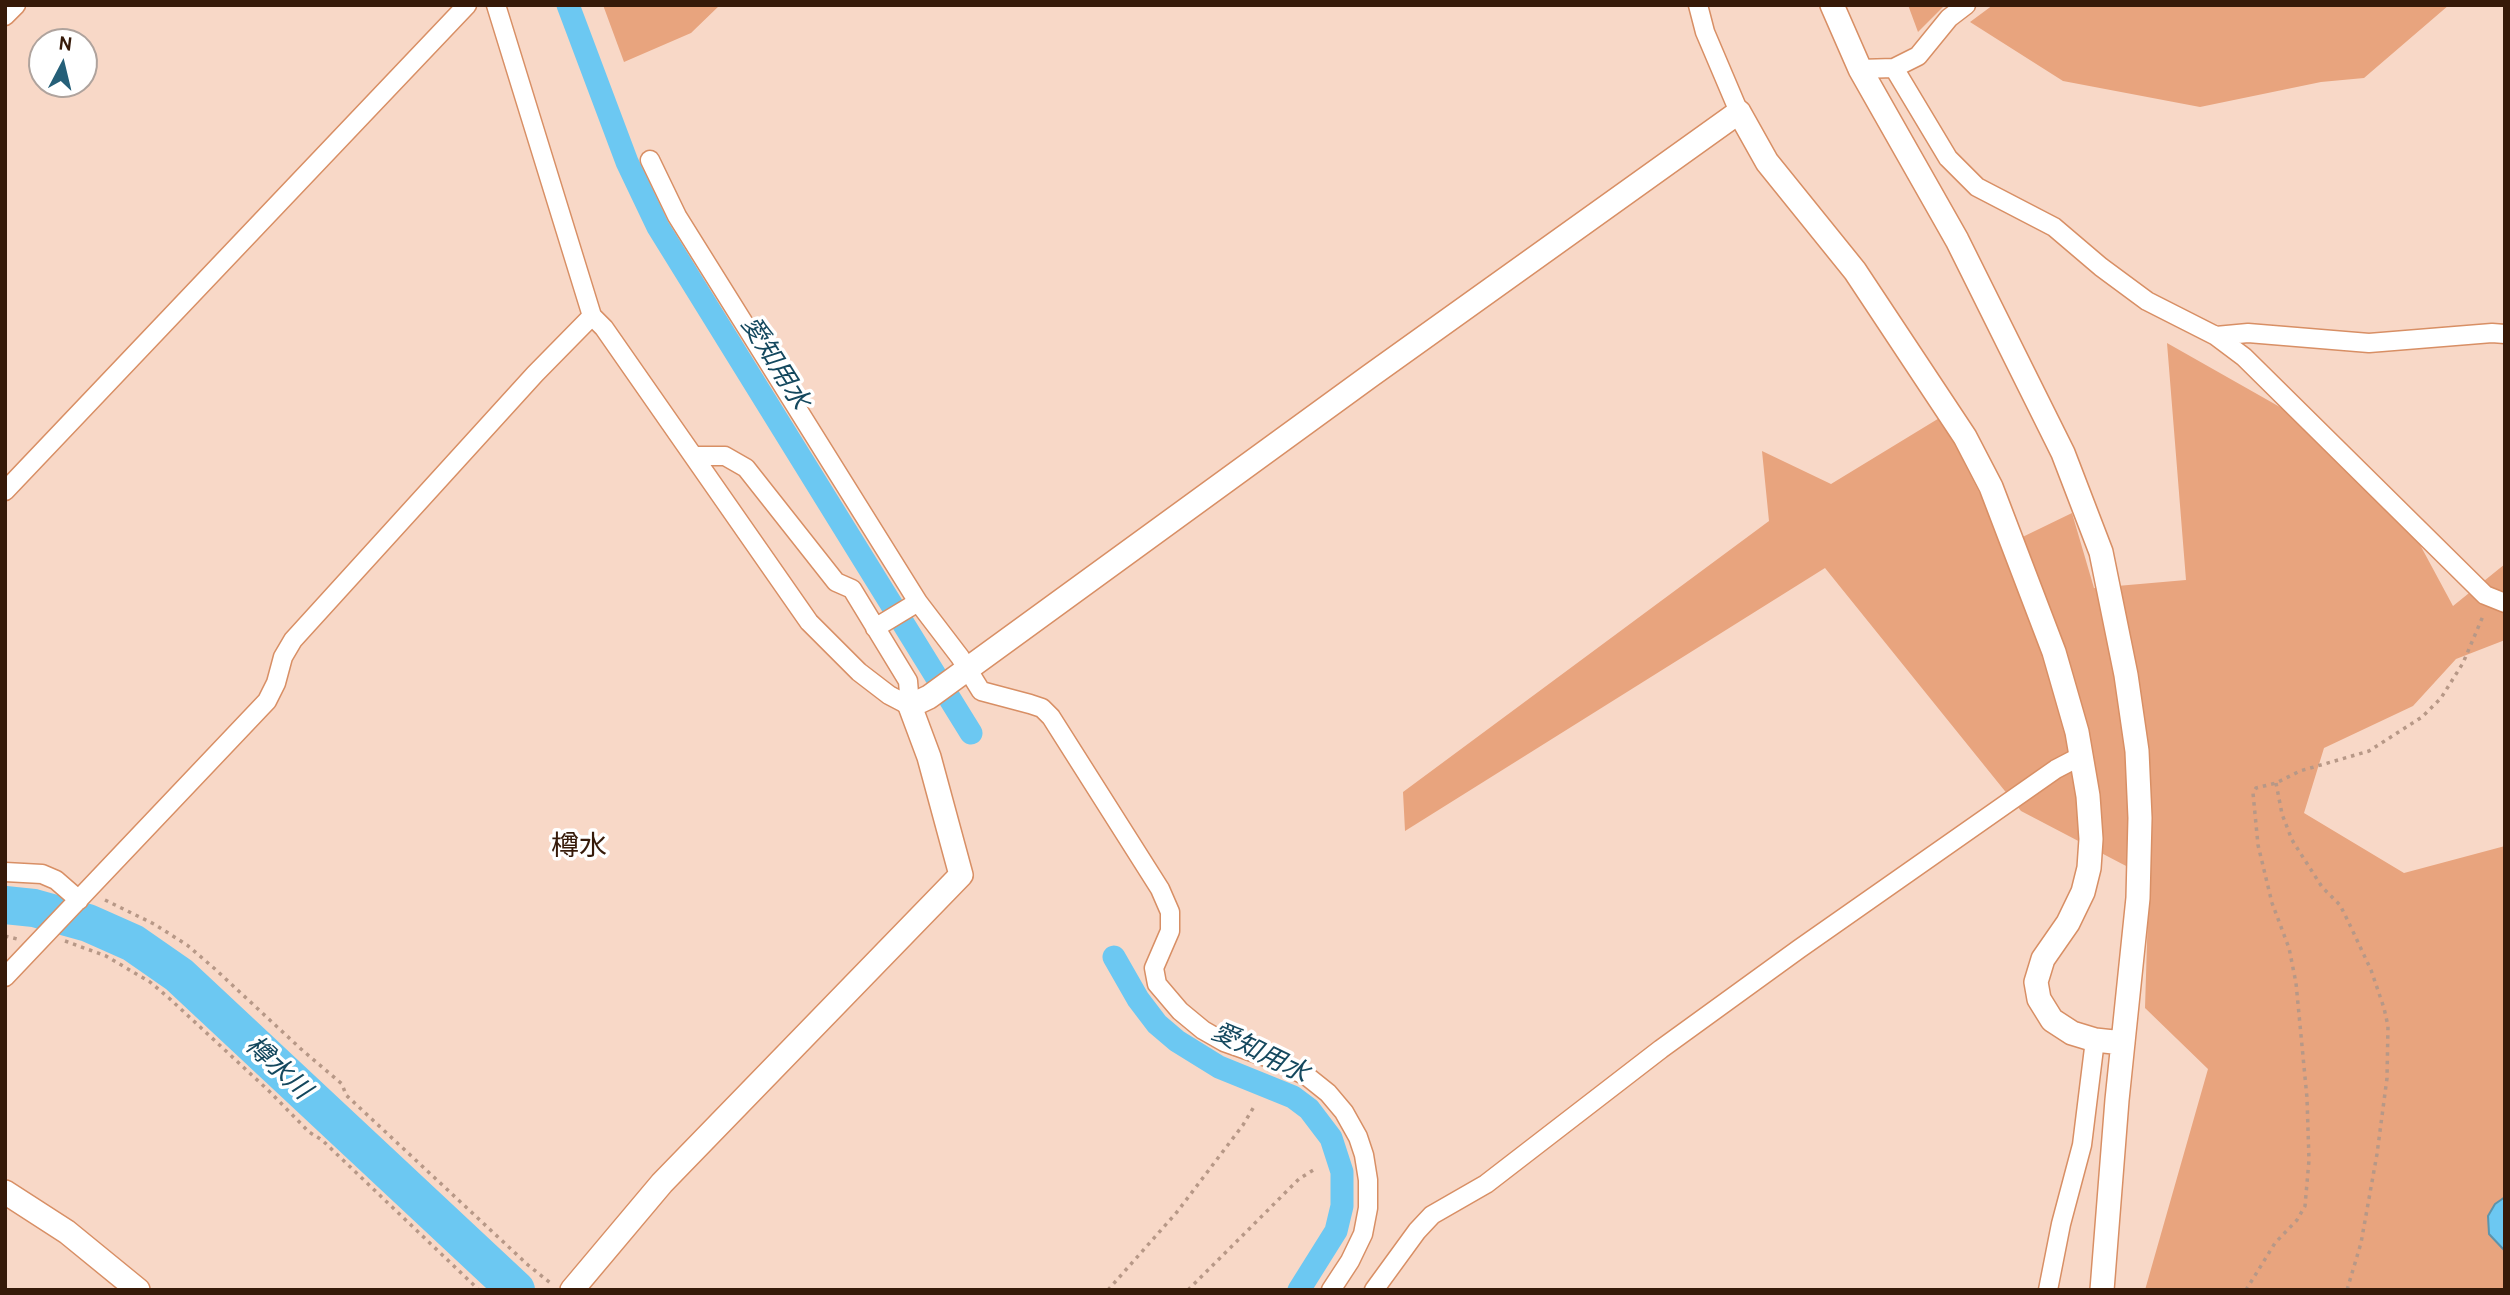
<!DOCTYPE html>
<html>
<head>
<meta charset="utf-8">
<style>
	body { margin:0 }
	#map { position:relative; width:2510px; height:1295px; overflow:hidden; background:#f8d8c7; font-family:Cabin,sans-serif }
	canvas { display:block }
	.frame { position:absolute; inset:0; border:7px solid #361a09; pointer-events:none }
	.north { position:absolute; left:28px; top:28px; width:70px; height:70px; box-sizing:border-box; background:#fff; border:2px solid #afa39d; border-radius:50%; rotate:7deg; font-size:19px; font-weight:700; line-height:28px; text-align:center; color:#361a09 }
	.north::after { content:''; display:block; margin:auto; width:24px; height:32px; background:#255f78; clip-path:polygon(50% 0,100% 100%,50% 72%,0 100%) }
</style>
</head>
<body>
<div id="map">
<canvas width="2510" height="1295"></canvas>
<div class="frame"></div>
<div class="north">N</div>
</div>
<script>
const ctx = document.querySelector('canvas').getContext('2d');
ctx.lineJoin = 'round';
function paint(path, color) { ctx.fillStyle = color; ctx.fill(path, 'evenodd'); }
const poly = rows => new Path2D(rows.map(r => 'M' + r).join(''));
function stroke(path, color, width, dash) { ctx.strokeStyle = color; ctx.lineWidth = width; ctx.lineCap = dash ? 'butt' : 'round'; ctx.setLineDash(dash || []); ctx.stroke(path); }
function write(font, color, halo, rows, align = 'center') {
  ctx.font = font + ' Cabin,"Noto Sans JP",sans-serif'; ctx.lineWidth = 7; ctx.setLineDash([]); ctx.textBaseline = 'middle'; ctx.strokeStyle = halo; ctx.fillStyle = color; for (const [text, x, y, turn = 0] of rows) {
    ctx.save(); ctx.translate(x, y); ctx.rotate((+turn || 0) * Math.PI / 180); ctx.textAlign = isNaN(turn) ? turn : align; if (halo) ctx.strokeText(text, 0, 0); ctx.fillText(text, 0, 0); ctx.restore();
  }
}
paint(poly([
	[603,5,720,5,691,33,624,62],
	[1908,5,1945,5,1918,32],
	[1993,5,2449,5,2364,78,2321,82,2200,107,2063,81,1970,22],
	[2167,343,2287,411,2418,541,2453,606,2505,564,2505,640,2456,659,2413,706,2324,748,2304,813,2404,873,2505,846,2505,1290,2145,1290,2208,1069,2145,1008,2149,878,2021,811,1825,568,1405,831,1403,792,1769,521,1762,451,1831,484,1941,417,2006,545,2072,513,2094,588,2186,580]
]), '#e8a47e');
const water = poly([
	[2505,1197,2505,1251,2489,1234,2488,1216,2495,1204,2505,1197]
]);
paint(water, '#6cc8f2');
stroke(water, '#5c94ac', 2);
stroke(poly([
	[568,5,627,162,658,227,971,733],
	[1114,957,1138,999,1157,1024,1177,1041,1219,1067,1293,1097,1309,1109,1331,1138,1342,1172,1342,1206,1336,1231,1299,1290]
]), '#6cc8f2', 23);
stroke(poly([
	[5,905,34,908,88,923,133,943,179,975,516,1290]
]), '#6cc8f2', 38);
const minor = poly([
	[496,5,592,316,604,328,809,622,859,672,889,695,910,706],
	[1698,5,1705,32,1739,112],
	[5,16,16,5],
	[1894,68,1918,56,1949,18,1966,5],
	[1860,69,1894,68,1948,158,1977,187,2054,227,2101,267,2147,301,2216,336,2244,357,2485,595,2505,603],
	[650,160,677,216,918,602,960,657,981,691,1030,704,1042,708,1051,717,1160,889,1170,912,1170,931,1154,968,1157,984,1180,1011,1203,1030,1224,1042,1275,1060,1308,1077,1328,1093,1344,1112,1358,1137,1364,1155,1368,1180,1368,1208,1363,1234,1350,1261,1331,1290],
	[2216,336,2248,333,2369,343,2492,333,2505,334],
	[695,456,725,456,746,468,836,582,852,589,908,681,910,706],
	[5,491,467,5],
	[875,628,918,602],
	[5,872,42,874,56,880,79,900],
	[5,977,267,701,276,683,283,657,293,640,535,374,592,316],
	[1374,1290,1417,1231,1432,1215,1486,1184,1661,1049,1799,949,2056,769,2081,756],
	[2048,1290,2061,1224,2082,1145,2095,1040]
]);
const tertiary = poly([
	[1832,5,1860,69,1957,240,2063,453,2101,552,2126,675,2137,751,2140,818,2138,898,2117,1100,2102,1290],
	[5,1192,67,1232,138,1290],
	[572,1290,662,1183,961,875,929,757,910,706,929,697,1370,376,1739,112,1767,162,1855,271,1965,437,1991,487,2054,652,2077,732,2088,796,2091,839,2089,868,2083,892,2068,923,2043,959,2036,982,2039,999,2052,1020,2072,1033,2095,1040,2123,1043]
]);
stroke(minor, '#d88f65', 21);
stroke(tertiary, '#d88f65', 26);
stroke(poly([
	[2276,783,2282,814,2292,840,2322,887,2340,905,2348,921,2371,970,2384,1008,2388,1026,2387,1078,2377,1154,2361,1243,2347,1290],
	[105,900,154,924,187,945,215,969,301,1049,342,1084,346,1095,528,1265,553,1285],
	[5,936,17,939],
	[65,941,106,956,150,982,170,999,269,1091,309,1132,322,1140,479,1290],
	[1108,1290,1177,1212,1243,1125,1255,1105],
	[1188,1290,1299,1179,1315,1169],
	[2246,1290,2275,1243,2297,1220,2305,1206,2309,1160,2307,1098,2296,983,2289,948,2272,903,2258,845,2253,793,2256,788,2276,783,2300,771,2369,751,2422,717,2441,698,2463,663,2483,616]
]), '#b79887', 3.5, [3.5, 5]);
stroke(minor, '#fff', 18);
stroke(tertiary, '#fff', 23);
write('italic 26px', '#14485e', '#fff', [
	["愛知用水",775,363,58],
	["愛知用水",1260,1053,26],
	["樽水川",278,1068,43]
]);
write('28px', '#361a09', '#fff', [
	["樽水",579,847]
]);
</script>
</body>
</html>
